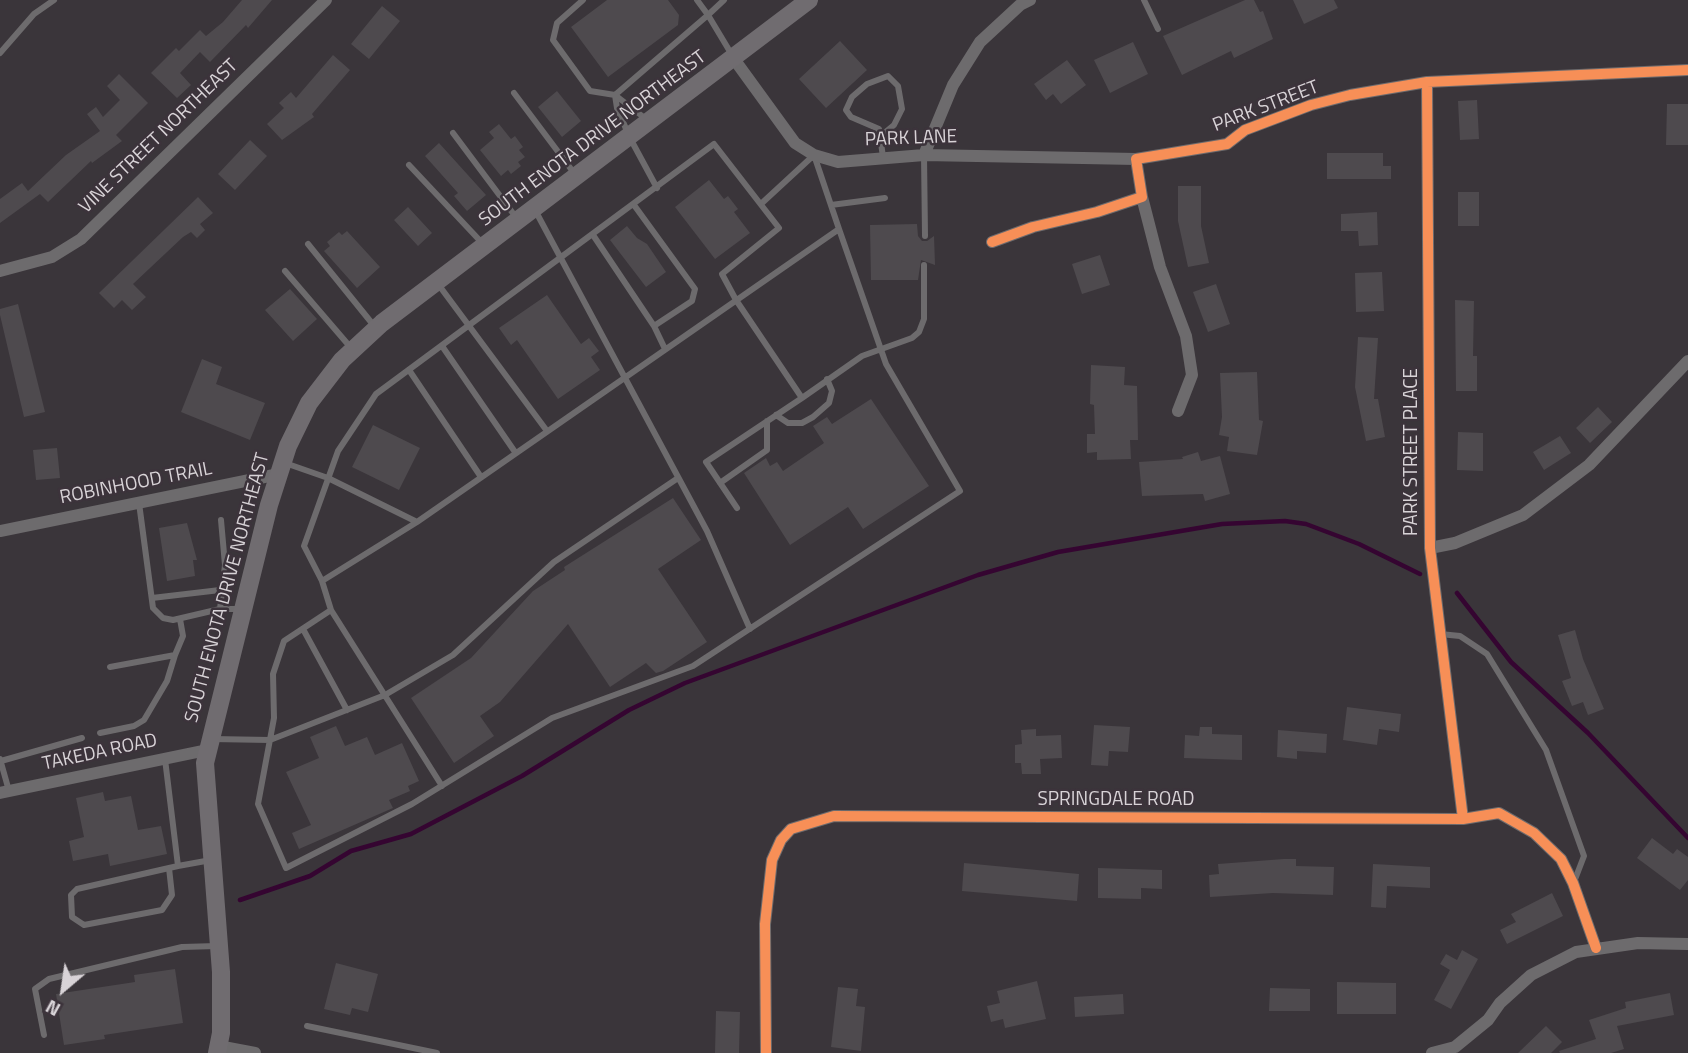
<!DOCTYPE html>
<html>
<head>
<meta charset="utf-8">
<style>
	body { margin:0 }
	#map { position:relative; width:1688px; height:1053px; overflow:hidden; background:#3a353a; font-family:"Titillium Web",sans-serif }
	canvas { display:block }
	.north { position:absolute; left:28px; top:955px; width:70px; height:70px; -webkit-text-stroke:5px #3c333b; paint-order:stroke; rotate:209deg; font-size:19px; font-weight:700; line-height:28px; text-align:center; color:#d8d3d7 }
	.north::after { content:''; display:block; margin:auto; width:24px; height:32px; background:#d8d3d7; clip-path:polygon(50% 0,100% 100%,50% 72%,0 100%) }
</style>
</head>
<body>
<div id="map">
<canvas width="1688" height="1053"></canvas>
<div class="north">N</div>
</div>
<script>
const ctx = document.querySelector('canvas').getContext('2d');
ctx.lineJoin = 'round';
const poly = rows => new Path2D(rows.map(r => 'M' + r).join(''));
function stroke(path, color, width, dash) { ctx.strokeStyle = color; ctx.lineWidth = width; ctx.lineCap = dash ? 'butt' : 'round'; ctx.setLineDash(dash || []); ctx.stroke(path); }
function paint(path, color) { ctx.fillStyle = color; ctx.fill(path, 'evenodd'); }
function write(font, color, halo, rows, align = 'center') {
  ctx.font = font + ' "Titillium Web",sans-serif'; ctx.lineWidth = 5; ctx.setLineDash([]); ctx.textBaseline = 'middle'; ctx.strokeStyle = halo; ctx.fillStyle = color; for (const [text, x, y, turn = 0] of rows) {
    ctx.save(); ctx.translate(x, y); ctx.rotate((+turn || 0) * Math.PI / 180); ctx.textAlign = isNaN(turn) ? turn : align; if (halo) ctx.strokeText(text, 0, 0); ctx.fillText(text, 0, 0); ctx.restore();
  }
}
stroke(poly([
	[1457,593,1511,662,1588,733,1688,838],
	[240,900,310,876,351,851,411,834,522,776,629,710,685,683,978,575,1058,552,1222,524,1285,521,1306,524,1359,544,1420,574]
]), '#350531', 4.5);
paint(poly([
	[242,0,272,0,248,28,246,25,210,62,200,52,180,73,191,85,177,98,151,73,176,48,179,51,200,30,206,36,223,22],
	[607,0,668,0,679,15,678,25,608,77,571,27],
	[1245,0,1254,0,1260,12,1263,11,1273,39,1234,58,1231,51,1182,75,1163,36],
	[1293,0,1334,0,1338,8,1304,24],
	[382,6,400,21,369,59,351,44],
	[840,41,867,70,826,108,799,79],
	[1133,42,1148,74,1110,93,1094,60],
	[333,55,350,70,312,114,314,117,282,140,267,124,284,108,279,103,291,92,296,98],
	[1067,60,1086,85,1061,104,1053,94,1046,100,1034,84],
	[119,74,148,103,116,135,122,141,92,163,91,161,48,202,40,194,0,223,0,199,22,183,28,191,66,155,100,131,87,114,96,107,103,117,120,100,107,86],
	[557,91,581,121,562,137,538,107],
	[1477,100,1479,139,1460,140,1458,101],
	[1667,104,1688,104,1688,145,1666,145],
	[499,124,511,139,515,136,523,147,519,150,525,157,518,162,521,166,511,174,508,170,501,176,480,150,494,138,489,132],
	[250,140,267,156,235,190,218,174],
	[439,143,486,195,467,211,454,196,458,193,425,156],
	[1327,153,1383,153,1383,166,1391,166,1391,179,1327,179],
	[709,180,724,199,728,196,738,209,734,212,750,233,715,259,675,207],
	[1178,186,1201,186,1201,226,1209,263,1188,267,1178,221],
	[1458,192,1479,192,1479,226,1458,226],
	[198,197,213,213,200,224,205,230,197,238,191,232,183,237,133,284,146,297,132,310,122,300,114,308,99,293],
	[408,207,432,233,418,246,394,220],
	[1377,212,1378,245,1359,246,1358,231,1341,231,1341,214],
	[917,224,918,236,922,241,927,241,934,236,935,265,921,260,918,280,871,280,870,225],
	[627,226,637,238,647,244,666,272,646,287,610,240],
	[347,231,380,267,357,288,324,251,330,246,327,242,339,232,342,235],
	[1100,255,1110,285,1082,294,1072,264],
	[1382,272,1384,311,1356,312,1355,273],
	[1216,284,1230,324,1208,332,1193,292],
	[290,289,317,319,293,341,265,310],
	[547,295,581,344,589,338,599,351,591,357,600,370,558,399,517,340,511,345,499,328],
	[1455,300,1474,301,1473,356,1477,356,1477,391,1456,391],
	[18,304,45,412,24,417,0,315,0,309],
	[1358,337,1378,338,1374,399,1378,399,1385,437,1366,441,1355,387],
	[202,359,222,367,216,384,265,403,250,440,181,412],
	[1091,365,1125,367,1124,385,1137,386,1138,440,1130,440,1131,459,1097,460,1097,452,1087,453,1087,434,1095,434,1094,405,1090,404],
	[1257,372,1259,420,1263,421,1257,455,1227,451,1229,437,1219,435,1222,417,1220,373],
	[871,399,929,486,863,529,848,507,790,545,744,473,766,458,770,466,777,462,783,471,824,443,813,426,827,417,832,424],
	[1598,407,1612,422,1590,443,1576,428],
	[373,425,420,448,399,490,352,467],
	[1458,432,1483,433,1483,471,1457,470],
	[1560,436,1571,453,1544,470,1533,452],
	[57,448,60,478,36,480,33,450],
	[1198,452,1201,461,1220,456,1230,494,1205,501,1203,494,1142,496,1139,462,1183,459,1182,457],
	[673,498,701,540,658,569,707,642,663,671,656,673,646,663,610,687,568,624,500,702,480,716,494,736,454,763,411,698,471,658,533,591,565,570,564,567],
	[187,523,197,560,193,560,195,576,167,581,159,528],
	[1575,630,1583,659,1604,709,1588,715,1583,702,1572,706,1562,681,1571,678,1558,635],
	[1347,707,1401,714,1399,732,1379,729,1377,745,1343,740],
	[1094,725,1130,727,1128,752,1109,751,1108,766,1091,765],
	[336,726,345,746,367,737,375,755,402,743,419,781,408,786,410,791,389,800,393,808,299,849,292,833,311,825,286,772,319,758,310,737],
	[1200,727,1212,727,1212,734,1242,735,1242,760,1184,758,1185,735,1199,736],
	[1036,729,1036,736,1061,735,1062,758,1040,759,1041,774,1022,774,1021,763,1015,763,1015,745,1022,744,1021,730],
	[1278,730,1327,734,1326,753,1297,751,1297,759,1277,757],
	[103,792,105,801,131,796,138,830,161,826,167,854,110,866,108,854,73,861,69,841,84,837,76,798],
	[1652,838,1673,854,1677,849,1688,857,1688,880,1680,890,1637,858],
	[1284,859,1296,859,1296,866,1334,867,1333,895,1273,893,1210,897,1209,875,1219,874,1218,864],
	[964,863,1079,874,1077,901,962,891],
	[1373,864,1430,867,1430,888,1387,886,1386,908,1371,907],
	[1098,868,1162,870,1162,889,1141,888,1141,899,1098,898],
	[1552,893,1563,916,1507,944,1500,930,1516,922,1511,914],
	[1462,950,1478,959,1451,1009,1434,1000,1450,970,1440,964,1446,954,1457,960],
	[336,963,378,974,368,1012,352,1008,350,1015,324,1009],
	[175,969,183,1023,104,1035,105,1039,64,1045,56,994,135,982,134,975],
	[1037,981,1046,1019,1005,1028,1003,1019,991,1022,987,1006,1000,1003,997,991],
	[1337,982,1396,983,1396,1014,1337,1014],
	[838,987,858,989,856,1006,865,1007,861,1051,831,1047],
	[1270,988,1310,989,1310,1011,1269,1011],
	[1670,993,1674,1015,1617,1026,1624,1049,1611,1053,1560,1053,1559,1051,1596,1039,1589,1020,1626,1008,1625,1002],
	[1123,994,1124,1014,1075,1017,1074,997],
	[716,1011,740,1012,739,1053,715,1053],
	[1546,1026,1562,1042,1551,1053,1518,1053]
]), '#4e4a4e');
stroke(poly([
	[583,0,557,23,553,40,590,91,615,95,646,119],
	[697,0,708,15,724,0],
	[1144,0,1158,29],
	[0,53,34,14,54,0],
	[514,93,574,173],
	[615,95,708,15,732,55],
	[615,95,617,108,630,138,657,188],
	[453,133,518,220],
	[882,135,894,125,902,109,898,86,888,76,867,84,852,97,846,110,851,117,879,129,883,157],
	[924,155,925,236],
	[409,165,484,245],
	[634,205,695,289,692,301,654,326],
	[831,205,885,198],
	[535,210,707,531,750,629],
	[593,235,654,326,665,349],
	[308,244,375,327],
	[285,271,352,349],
	[438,284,547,431],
	[442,346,515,452],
	[409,370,481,477],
	[802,398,862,356,912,338,919,332,924,319,924,265],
	[776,415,788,423,802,423,813,417,829,403,832,391,827,379],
	[285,463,328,478,417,522],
	[720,483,767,450,767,421],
	[139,503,153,608,163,618,173,620,220,609,240,609],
	[737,508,706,462,802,398,736,300,722,274,779,228,714,144,376,394,338,451,304,546,322,581,331,610,284,641,273,674,274,718,258,804,286,868,412,804,552,718,693,666,960,491,886,364,839,229],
	[322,581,417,522,839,229,814,155,762,203],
	[152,598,220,590],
	[220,609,225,565,221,520],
	[331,610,442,786],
	[303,629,347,710],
	[1440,634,1460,636,1487,654,1546,750,1584,856,1574,882],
	[175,655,183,636,180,619],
	[100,733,134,726,144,720,167,681,175,655,110,667],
	[212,739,270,740,385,695,453,655,554,562,678,478],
	[0,759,9,791],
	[165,759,178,866,211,860],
	[1,761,82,738],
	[169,868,172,895,162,910,84,925,72,917,71,895,77,889,169,868,178,866],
	[307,1026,437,1053],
	[44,1035,35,989,49,979,182,947,217,946]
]), '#6d6b6d', 6);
stroke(poly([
	[734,59,795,143,814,155,838,162,924,155,1136,159],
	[1427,82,1430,548,1463,819],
	[924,155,953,85,980,42,1020,5,1030,0],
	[1142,197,1160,267,1186,336,1192,375,1178,411],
	[992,242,1033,227,1097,212,1142,197,1136,159,1227,144,1245,130,1311,105,1350,95,1427,82,1688,70],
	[0,271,52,257,81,239,326,0],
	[0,531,279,474],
	[1430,548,1455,543,1523,515,1589,465,1688,361],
	[0,793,207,750],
	[218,1046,255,1053],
	[766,1053,765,924,772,860,781,840,791,829,834,816,1463,819,1499,813,1534,833,1561,859,1573,883,1596,948],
	[1432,1053,1455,1047,1488,1020,1500,1003,1531,975,1576,952,1638,943,1688,944]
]), '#6d6b6d', 12);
stroke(poly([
	[217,1053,221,1033,221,972,205,763,269,505,288,446,309,403,342,360,382,323,809,0]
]), '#706c70', 18);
stroke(poly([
	[1427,82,1430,548,1463,819],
	[992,242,1033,227,1097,212,1142,197,1136,159,1227,144,1245,130,1311,105,1350,95,1427,82,1688,70],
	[766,1053,765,924,772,860,781,840,791,829,834,816,1463,819,1499,813,1534,833,1561,859,1573,883,1596,948]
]), '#f78f57', 10);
write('19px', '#d8d3d7', '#3c333b', [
	["PARK STREET",1266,107,-21],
	["VINE STREET NORTHEAST",159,137,-44],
	["SOUTH ENOTA DRIVE NORTHEAST",593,139,-37],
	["PARK LANE",911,139,-2],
	["PARK STREET PLACE",1412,452,-90],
	["ROBINHOOD TRAIL",136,484,-11],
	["SOUTH ENOTA DRIVE NORTHEAST",228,588,-75],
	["TAKEDA ROAD",100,753,-12],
	["SPRINGDALE ROAD",1116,800]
]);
</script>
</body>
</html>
